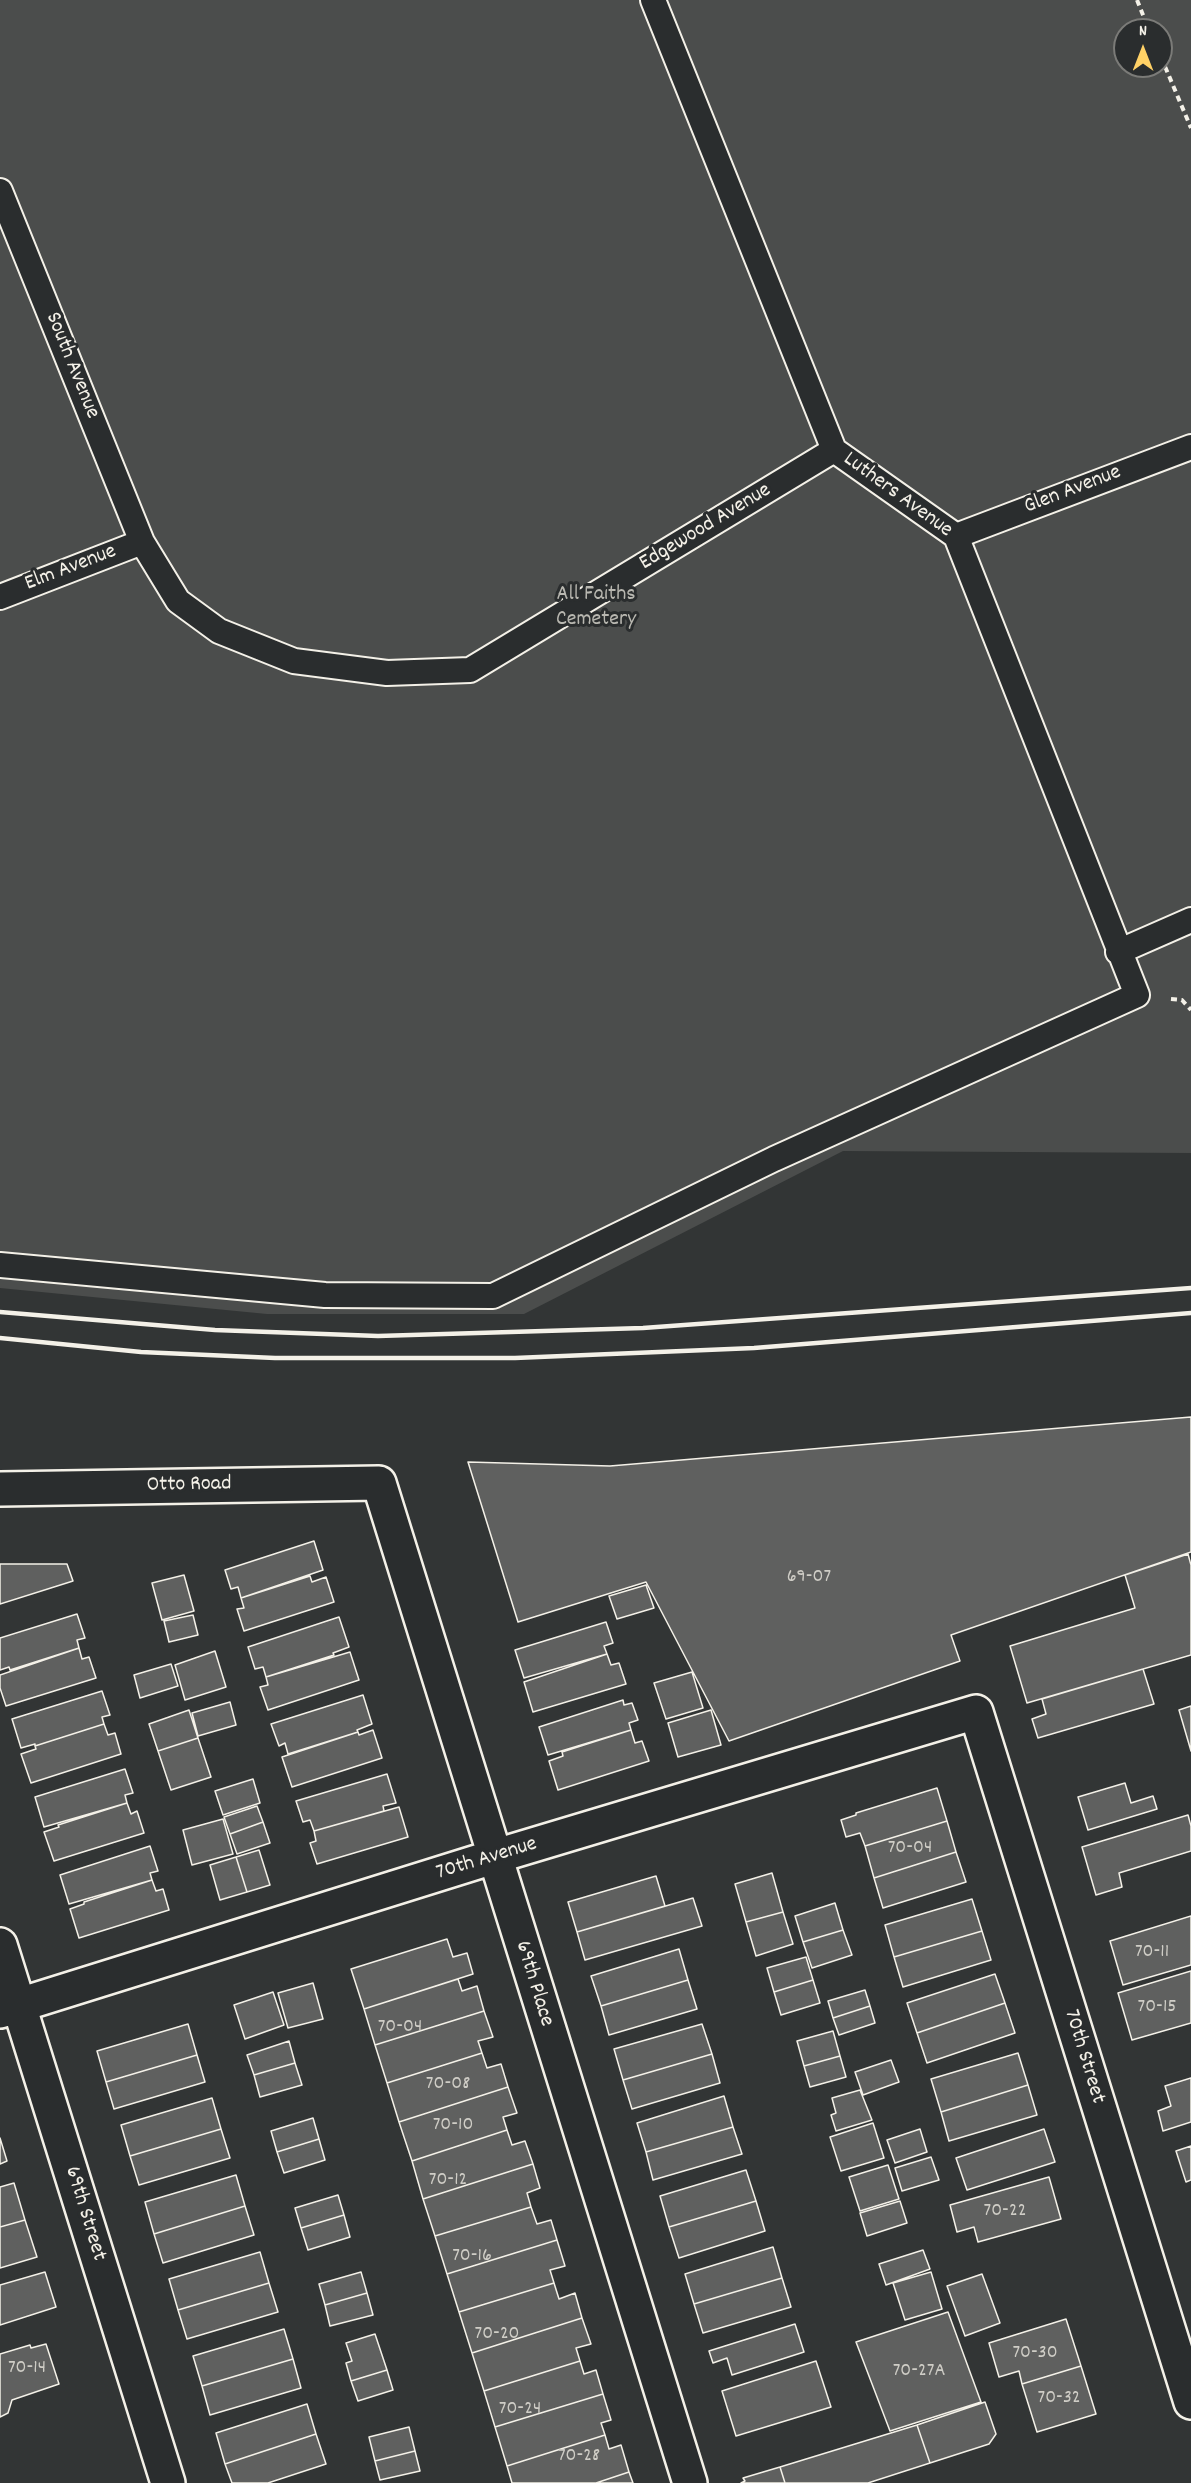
<!DOCTYPE html>
<html>
<head>
<meta charset="utf-8">
<style>
	body { margin:0 }
	#map { position:relative; width:1191px; height:2483px; overflow:hidden; background:#323535; font-family:Dekko,sans-serif }
	canvas { display:block }
	.north { position:absolute; left:1113px; top:18px; width:60px; height:60px; box-sizing:border-box; background:#2a2d2e; border:2px solid #7b7b78; border-radius:50%; rotate:0deg; font-size:16px; font-weight:700; line-height:24px; text-align:center; color:#f4f1e8 }
	.north::after { content:''; display:block; margin:auto; width:21px; height:27px; background:#ffd166; clip-path:polygon(50% 0,100% 100%,50% 72%,0 100%) }
</style>
</head>
<body>
<div id="map">
<canvas width="1191" height="2483"></canvas>
<div class="north">N</div>
</div>
<script>
const ctx = document.querySelector('canvas').getContext('2d');
ctx.lineJoin = 'round';
function paint(path, color) { ctx.fillStyle = color; ctx.fill(path, 'evenodd'); }
const poly = rows => new Path2D(rows.map(r => 'M' + r).join(''));
function stroke(path, color, width, dash) { ctx.strokeStyle = color; ctx.lineWidth = width; ctx.lineCap = dash ? 'butt' : 'round'; ctx.setLineDash(dash || []); ctx.stroke(path); }
function write(font, color, halo, rows, align = 'center') {
  ctx.font = font + ' Dekko,sans-serif'; ctx.lineWidth = 6; ctx.setLineDash([]); ctx.textBaseline = 'middle'; ctx.strokeStyle = halo; ctx.fillStyle = color; for (const [text, x, y, turn = 0] of rows) {
    ctx.save(); ctx.translate(x, y); ctx.rotate((+turn || 0) * Math.PI / 180); ctx.textAlign = isNaN(turn) ? turn : align; if (halo) ctx.strokeText(text, 0, 0); ctx.fillText(text, 0, 0); ctx.restore();
  }
}
paint(poly([
	[0,0,1191,0,1191,1153,843,1151,524,1314,267,1314,0,1288],
	[1125,30,1161,30,1161,66,1125,66]
]), '#4b4d4c');
const building = poly([
	[1191,1417,1191,1552,951,1635,960,1661,729,1741,646,1582,518,1622,468,1462,610,1466,1191,1417],
	[314,1541,323,1570,241,1598,238,1587,231,1589,225,1570,314,1541],
	[1188,1554,1191,1565,1191,1655,1027,1703,1010,1646,1135,1608,1125,1575,1188,1554],
	[0,1564,67,1564,73,1581,0,1604,0,1564],
	[184,1575,194,1611,162,1620,152,1583,184,1575],
	[310,1576,312,1582,326,1577,334,1602,244,1631,237,1609,244,1608,241,1598,310,1576],
	[646,1585,654,1608,617,1619,609,1596,646,1585],
	[77,1614,85,1638,77,1640,79,1648,10,1670,9,1667,0,1670,0,1638,77,1614],
	[193,1615,198,1635,169,1642,164,1621,193,1615],
	[339,1617,349,1647,333,1653,334,1655,266,1677,263,1667,255,1669,248,1647,339,1617],
	[606,1622,613,1643,604,1646,607,1654,524,1678,515,1650,606,1622],
	[79,1648,82,1659,89,1657,96,1678,6,1706,0,1688,0,1675,79,1648],
	[215,1651,226,1687,185,1700,175,1665,215,1651],
	[350,1652,359,1680,268,1710,260,1687,268,1685,266,1677,350,1652],
	[607,1654,611,1665,619,1663,626,1684,533,1712,524,1682,607,1654],
	[171,1664,178,1686,140,1698,134,1675,171,1664],
	[1143,1669,1154,1704,1038,1738,1032,1719,1046,1714,1042,1699,1143,1669],
	[692,1672,703,1708,666,1719,654,1683,692,1672],
	[102,1691,110,1715,102,1717,104,1724,35,1746,35,1744,21,1748,12,1719,102,1691],
	[363,1695,372,1724,357,1730,358,1732,288,1754,285,1743,279,1746,271,1724,363,1695],
	[623,1700,624,1705,632,1703,638,1720,629,1723,631,1730,548,1755,539,1727,623,1700],
	[230,1702,236,1725,198,1736,192,1713,230,1702],
	[1191,1706,1191,1751,1179,1710,1191,1706],
	[189,1710,198,1738,158,1751,149,1724,189,1710],
	[711,1710,721,1745,678,1757,668,1723,711,1710],
	[104,1724,108,1735,115,1733,121,1754,31,1783,21,1754,36,1749,35,1746,104,1724],
	[373,1730,382,1758,292,1787,282,1757,358,1732,359,1735,373,1730],
	[631,1730,635,1743,642,1741,649,1761,558,1790,549,1761,563,1756,562,1752,631,1730],
	[198,1738,211,1777,171,1790,158,1751,198,1738],
	[125,1769,133,1793,125,1795,127,1803,44,1827,35,1797,125,1769],
	[387,1774,396,1803,383,1806,384,1811,314,1831,310,1820,303,1822,296,1801,387,1774],
	[253,1779,260,1803,223,1815,215,1791,253,1779],
	[1125,1783,1131,1803,1153,1796,1157,1809,1088,1830,1078,1797,1125,1783],
	[937,1788,947,1821,865,1846,860,1833,846,1837,841,1820,856,1815,856,1813,937,1788],
	[127,1803,131,1814,137,1811,144,1833,54,1861,44,1832,59,1827,58,1825,127,1803],
	[257,1806,263,1822,230,1834,224,1817,257,1806],
	[399,1807,408,1837,317,1864,310,1843,316,1841,314,1831,399,1807],
	[1188,1815,1191,1826,1191,1851,1119,1873,1122,1887,1096,1895,1082,1847,1188,1815],
	[223,1819,233,1854,192,1865,183,1830,223,1819],
	[947,1821,956,1852,874,1878,865,1846,947,1821],
	[263,1822,270,1843,237,1854,230,1834,263,1822],
	[150,1846,158,1871,150,1873,152,1880,69,1904,60,1875,150,1846],
	[259,1850,270,1885,247,1892,236,1857,259,1850],
	[956,1852,966,1882,883,1908,874,1878,956,1852],
	[236,1857,247,1892,220,1900,210,1865,236,1857],
	[772,1873,783,1912,746,1922,735,1884,772,1873],
	[656,1876,665,1906,577,1932,568,1902,656,1876],
	[152,1880,156,1891,163,1889,169,1910,79,1938,70,1909,84,1904,84,1902,152,1880],
	[693,1898,702,1926,585,1960,577,1932,693,1898],
	[972,1899,982,1931,894,1957,885,1925,972,1899],
	[835,1903,843,1930,803,1942,795,1916,835,1903],
	[783,1912,793,1944,756,1956,746,1922,783,1912],
	[1191,1916,1191,1965,1123,1985,1110,1941,1191,1916],
	[843,1930,852,1955,812,1968,803,1942,843,1930],
	[982,1931,991,1960,903,1987,894,1957,982,1931],
	[447,1939,453,1957,467,1953,473,1974,364,2009,351,1969,447,1939],
	[679,1949,688,1980,601,2006,591,1976,679,1949],
	[806,1957,813,1980,774,1992,767,1968,806,1957],
	[1191,1971,1191,2023,1132,2040,1118,1993,1191,1971],
	[995,1974,1005,2003,917,2033,907,2003,995,1974],
	[458,1979,462,1991,477,1986,484,2011,375,2045,364,2009,458,1979],
	[688,1980,697,2009,609,2035,601,2006,688,1980],
	[813,1980,820,2003,781,2015,774,1992,813,1980],
	[313,1983,323,2019,288,2028,278,1993,313,1983],
	[865,1990,870,2006,833,2018,828,2001,865,1990],
	[273,1992,284,2025,245,2039,234,2005,273,1992],
	[1005,2003,1015,2033,927,2063,917,2033,1005,2003],
	[870,2006,875,2023,839,2035,833,2018,870,2006],
	[484,2011,493,2037,478,2041,482,2053,387,2083,375,2045,484,2011],
	[188,2024,197,2055,106,2082,97,2051,188,2024],
	[702,2024,712,2054,623,2080,614,2049,702,2024],
	[833,2031,840,2056,804,2066,797,2041,833,2031],
	[289,2041,295,2063,254,2075,247,2055,289,2041],
	[482,2053,487,2068,501,2064,508,2087,399,2122,387,2083,482,2053],
	[1018,2053,1028,2085,941,2112,931,2079,1018,2053],
	[712,2054,720,2083,632,2109,623,2080,712,2054],
	[197,2055,205,2082,114,2109,106,2082,197,2055],
	[840,2056,846,2077,810,2087,804,2066,840,2056],
	[891,2060,899,2082,863,2095,855,2072,891,2060],
	[295,2063,302,2085,260,2097,254,2075,295,2063],
	[1191,2078,1191,2122,1163,2131,1158,2111,1171,2106,1165,2086,1191,2078],
	[1028,2085,1037,2115,949,2141,941,2112,1028,2085],
	[508,2087,517,2113,503,2117,507,2130,412,2161,399,2122,508,2087],
	[860,2090,872,2120,836,2131,831,2115,836,2113,832,2098,860,2090],
	[724,2096,733,2127,646,2152,637,2123,724,2096],
	[212,2098,221,2129,130,2156,121,2125,212,2098],
	[313,2118,319,2139,277,2152,271,2131,313,2118],
	[873,2123,884,2158,841,2171,830,2137,873,2123],
	[733,2127,742,2154,653,2180,646,2152,733,2127],
	[221,2129,230,2158,139,2185,130,2156,221,2129],
	[920,2129,927,2152,895,2163,887,2140,920,2129],
	[1044,2129,1055,2162,967,2190,956,2158,1044,2129],
	[507,2130,512,2145,525,2141,533,2164,423,2199,412,2161,507,2130],
	[0,2138,7,2161,0,2164,0,2138],
	[319,2139,325,2160,284,2173,277,2152,319,2139],
	[1191,2146,1191,2180,1186,2182,1176,2151,1191,2146],
	[931,2157,939,2180,902,2191,895,2168,931,2157],
	[533,2164,540,2188,527,2193,531,2207,435,2236,423,2199,533,2164],
	[888,2165,899,2199,860,2211,849,2177,888,2165],
	[746,2170,756,2201,669,2227,660,2196,746,2170],
	[236,2175,245,2206,154,2234,145,2202,236,2175],
	[1049,2177,1061,2219,978,2242,974,2227,957,2232,950,2205,1049,2177],
	[14,2183,25,2220,0,2227,0,2187,14,2183],
	[338,2195,344,2215,301,2228,295,2208,338,2195],
	[756,2201,765,2231,679,2258,669,2227,756,2201],
	[900,2201,907,2223,867,2236,860,2213,900,2201],
	[245,2206,254,2235,163,2263,154,2234,245,2206],
	[531,2207,537,2224,551,2220,557,2240,447,2274,435,2236,531,2207],
	[344,2215,350,2237,308,2250,301,2228,344,2215],
	[25,2220,37,2257,0,2268,0,2227,25,2220],
	[557,2240,565,2266,550,2270,554,2283,459,2312,447,2274,557,2240],
	[773,2247,782,2278,694,2304,685,2274,773,2247],
	[923,2250,930,2269,886,2285,879,2264,923,2250],
	[260,2252,269,2283,178,2310,169,2279,260,2252],
	[45,2272,56,2307,0,2325,0,2285,45,2272],
	[361,2272,367,2293,325,2305,319,2284,361,2272],
	[931,2272,942,2309,905,2320,893,2283,931,2272],
	[982,2274,1000,2323,965,2336,947,2286,982,2274],
	[782,2278,791,2307,703,2333,694,2304,782,2278],
	[269,2283,278,2312,187,2339,178,2310,269,2283],
	[554,2283,559,2299,575,2293,582,2318,472,2353,459,2312,554,2283],
	[367,2293,373,2315,330,2326,325,2305,367,2293],
	[948,2312,981,2402,890,2431,856,2342,948,2312],
	[582,2318,591,2344,576,2348,580,2361,484,2391,472,2353,582,2318],
	[1066,2319,1081,2366,1022,2384,1019,2371,999,2377,989,2343,1066,2319],
	[795,2324,804,2352,732,2375,727,2358,713,2363,709,2351,795,2324],
	[284,2329,293,2359,202,2386,193,2356,284,2329],
	[375,2334,387,2370,351,2381,346,2363,352,2361,346,2343,375,2334],
	[46,2344,59,2384,12,2400,8,2413,0,2417,0,2354,30,2345,31,2348,46,2344],
	[293,2359,301,2388,210,2415,202,2386,293,2359],
	[580,2361,584,2374,596,2370,603,2394,495,2427,484,2391,580,2361],
	[816,2361,831,2407,736,2436,722,2391,816,2361],
	[1081,2366,1096,2414,1037,2432,1022,2384,1081,2366],
	[387,2370,393,2390,358,2401,351,2381,387,2370],
	[603,2394,611,2420,601,2423,605,2435,507,2466,495,2427,603,2394],
	[985,2402,996,2434,989,2444,930,2463,917,2425,985,2402],
	[307,2404,316,2434,225,2464,216,2433,307,2404],
	[917,2425,930,2463,868,2483,785,2483,780,2467,917,2425],
	[409,2427,415,2451,375,2461,369,2437,409,2427],
	[316,2434,326,2464,268,2483,232,2483,225,2464,316,2434],
	[605,2435,609,2449,621,2445,629,2472,596,2483,512,2483,507,2466,605,2435],
	[415,2451,420,2471,380,2480,375,2461,415,2451],
	[780,2467,785,2483,741,2483,745,2481,743,2478,780,2467],
	[629,2472,633,2483,596,2483,629,2472]
]);
paint(building, '#5f605f');
stroke(building, '#f4f1e8', 1.5);
const service = poly([
	[0,191,142,542,178,601,219,631,294,661,387,673,470,670,834,450],
	[956,536,1191,447],
	[0,597,142,542],
	[1118,952,1191,920],
	[0,1265,325,1295,493,1296,774,1159,1137,995,956,536,834,450,653,0]
]);
const minor = poly([
	[0,1489,379,1483,690,2483],
	[0,1945,168,2483],
	[0,2011,493,1857,976,1712,1191,2402]
]);
stroke(service, '#f4f1e8', 28);
stroke(minor, '#f4f1e8', 38);
stroke(poly([
	[1137,0,1149,30],
	[1161,57,1191,128],
	[1171,999,1182,1000,1191,1010]
]), '#f4f1e8', 4, [6, 4.5]);
stroke(service, '#2a2d2e', 24);
stroke(minor, '#2a2d2e', 33);
stroke(poly([
	[0,1312,215,1330,378,1336,643,1328,1191,1288],
	[0,1338,141,1352,275,1358,515,1358,754,1348,1191,1313]
]), '#f4f1e8', 4.5);
write('20px', '#cfcdc6', null, [
	["69-07",809,1578],
	["70-04",910,1849],
	["70-11",1152,1953],
	["70-15",1157,2008],
	["70-04",400,2028],
	["70-08",448,2085],
	["70-10",453,2126],
	["70-12",448,2181],
	["70-22",1005,2212],
	["70-16",472,2257],
	["70-20",497,2335],
	["70-30",1035,2354],
	["70-14",27,2369],
	["70-27A",919,2372],
	["70-32",1059,2399],
	["70-24",520,2410],
	["70-28",579,2457]
]);
write('22px', '#f4f1e8', '#2a2d2e', [
	["South Avenue",71,366,68],
	["Glen Avenue",1073,491,-21],
	["Luthers Avenue",897,496,36],
	["Edgewood Avenue",706,528,-31],
	["Elm Avenue",71,569,-21],
	["Otto Road",189,1486,-1],
	["70th Avenue",487,1860,-17],
	["69th Place",533,1984,73],
	["70th Street",1083,2057,73],
	["69th Street",84,2214,73]
]);
write('22px', '#b9b8b1', '#2a2d2e', [
	["All Faiths",596,596],
	["Cemetery",596,621]
]);
</script>
</body>
</html>
